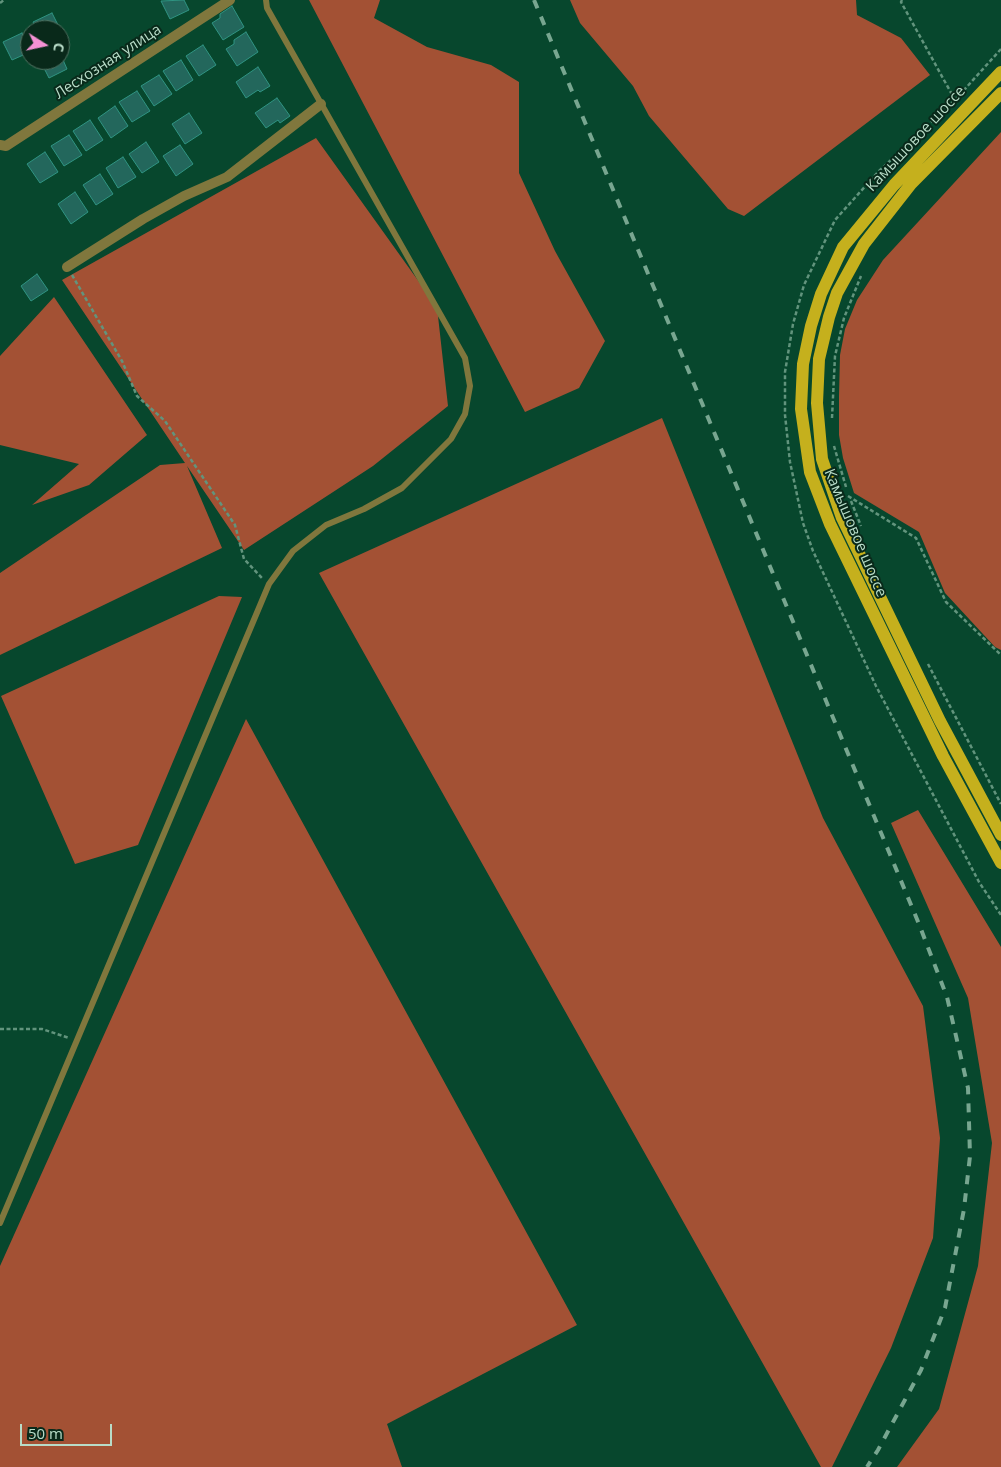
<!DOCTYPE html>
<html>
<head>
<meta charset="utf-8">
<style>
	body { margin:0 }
	#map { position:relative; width:1001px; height:1467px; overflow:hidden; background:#07472d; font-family:"Open Sans",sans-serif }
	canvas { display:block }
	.north { position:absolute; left:20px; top:20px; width:50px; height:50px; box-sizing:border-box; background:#09291a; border:1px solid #4f7160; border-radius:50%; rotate:100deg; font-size:14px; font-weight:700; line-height:20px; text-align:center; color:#b8dcc8 }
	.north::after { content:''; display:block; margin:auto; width:18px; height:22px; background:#f491d4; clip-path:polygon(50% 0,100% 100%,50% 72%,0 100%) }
	.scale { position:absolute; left:20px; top:1424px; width:92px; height:22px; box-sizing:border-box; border:2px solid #b8dcc8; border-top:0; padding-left:6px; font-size:15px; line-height:18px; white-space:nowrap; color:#b8dcc8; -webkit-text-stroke:4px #09291a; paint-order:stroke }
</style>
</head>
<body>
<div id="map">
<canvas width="1001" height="1467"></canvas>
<div class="north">С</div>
<div class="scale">50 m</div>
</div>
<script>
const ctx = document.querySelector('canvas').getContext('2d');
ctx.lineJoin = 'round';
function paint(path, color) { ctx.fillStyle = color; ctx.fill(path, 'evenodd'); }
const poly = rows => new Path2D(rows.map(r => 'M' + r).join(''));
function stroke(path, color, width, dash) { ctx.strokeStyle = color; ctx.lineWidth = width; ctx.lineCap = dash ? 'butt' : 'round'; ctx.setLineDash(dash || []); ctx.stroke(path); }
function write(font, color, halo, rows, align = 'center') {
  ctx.font = font + ' "Open Sans",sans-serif'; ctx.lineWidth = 4; ctx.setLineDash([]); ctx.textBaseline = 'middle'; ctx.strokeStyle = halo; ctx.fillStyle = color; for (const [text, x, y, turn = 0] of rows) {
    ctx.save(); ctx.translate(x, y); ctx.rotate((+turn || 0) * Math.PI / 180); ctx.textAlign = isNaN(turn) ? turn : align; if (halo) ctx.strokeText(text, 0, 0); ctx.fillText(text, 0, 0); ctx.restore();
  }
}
paint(poly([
	[309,0,380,0,374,18,427,47,491,65,519,82,519,173,555,251,605,341,579,388,525,412],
	[570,0,856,0,857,15,901,38,930,75,744,216,728,209,649,116,633,86,580,23],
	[1001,132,1001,650,995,647,945,593,919,532,854,493,843,458,839,435,839,396,840,355,845,329,857,300,883,260],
	[316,138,437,307,448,406,373,466,244,550,187,466,222,548,0,655,0,573,160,465,185,463,62,280],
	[54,297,147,435,89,485,32,505,79,464,0,445,0,356],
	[662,418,823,818,923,1006,940,1138,933,1238,891,1348,832,1467,821,1467,319,573],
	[219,596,242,597,138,845,75,864,1,696],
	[246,719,577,1325,387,1424,402,1467,0,1467,0,1266],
	[918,810,1001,947,1001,1467,897,1467,939,1409,978,1266,992,1143,968,998,891,823]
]), '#a35134');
const building = poly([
	[184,0,189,10,170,19,161,1,184,0],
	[232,6,244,27,223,40,212,23,220,18,220,14,232,6],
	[52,13,61,31,37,30,33,22,52,13],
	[246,32,258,52,237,66,226,49,234,44,234,40,246,32],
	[22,33,30,52,12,60,3,42,22,33],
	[203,45,216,65,199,76,186,56,203,45],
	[60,53,67,69,49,78,40,60,60,60,60,53],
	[181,60,193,80,176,91,163,71,181,60],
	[258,67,270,86,260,92,258,90,246,98,236,82,258,67],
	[159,75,172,94,154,106,141,86,159,75],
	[137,91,150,111,132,122,119,102,137,91],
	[277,98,290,116,280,123,278,120,266,128,255,113,277,98],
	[115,106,128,126,111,138,98,118,115,106],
	[189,113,202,133,185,144,172,124,189,113],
	[90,120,103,140,86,151,73,131,90,120],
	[69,135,82,155,64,166,51,146,69,135],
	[146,142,159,162,142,173,129,154,146,142],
	[180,145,193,164,176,176,163,156,180,145],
	[45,152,58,172,40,183,27,164,45,152],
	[123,157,136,177,118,188,106,168,123,157],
	[100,174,113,194,96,205,83,185,100,174],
	[75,192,88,212,71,224,58,204,75,192],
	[37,274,48,290,31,301,21,286,37,274]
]);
paint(building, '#23675c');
stroke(building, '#309483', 1);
stroke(poly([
	[902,0,901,2,955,100],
	[0,3,4,0],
	[1001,49,955,100,878,172,835,220,804,285,793,324,785,372,785,415,790,462,803,523,813,551,876,686,979,882,1001,915],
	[72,275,122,361,137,396,165,421,235,525,244,559,262,578],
	[832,418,835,356,844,318,861,276],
	[834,446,846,487],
	[848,496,916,538,946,602,1001,655],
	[851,501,861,526],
	[928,664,1001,804],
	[0,1029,42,1029,69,1038]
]), '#62947d', 2.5, [4, 2.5]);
stroke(poly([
	[0,1223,269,584,293,551,326,525,364,509,402,488,451,439,465,414,470,386,465,358,267,8,266,0]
]), '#80773d', 6);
stroke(poly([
	[0,145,6,146,230,0],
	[67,267,143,219,184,196,227,177,321,104]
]), '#80773d', 10);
stroke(poly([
	[1001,72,894,185,843,247,821,294,811,326,803,364,801,409,810,472,830,524,943,756,1001,863],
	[1001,93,911,184,864,244,837,293,829,317,819,359,817,403,822,459,842,518,940,721,1001,835]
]), '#c5b01d', 12);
stroke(poly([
	[534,0,919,924,947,997,968,1088,970,1156,964,1209,945,1308,921,1370,878,1450,867,1467]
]), '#78a690', 4, [9, 9]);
write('15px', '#b8dcc8', '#09291a', [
	["Лесхозная улица",108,62,-33],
	["Камышовое шоссе",916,139,-47],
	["Камышовое шоссе",855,533,67]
]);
</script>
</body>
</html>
